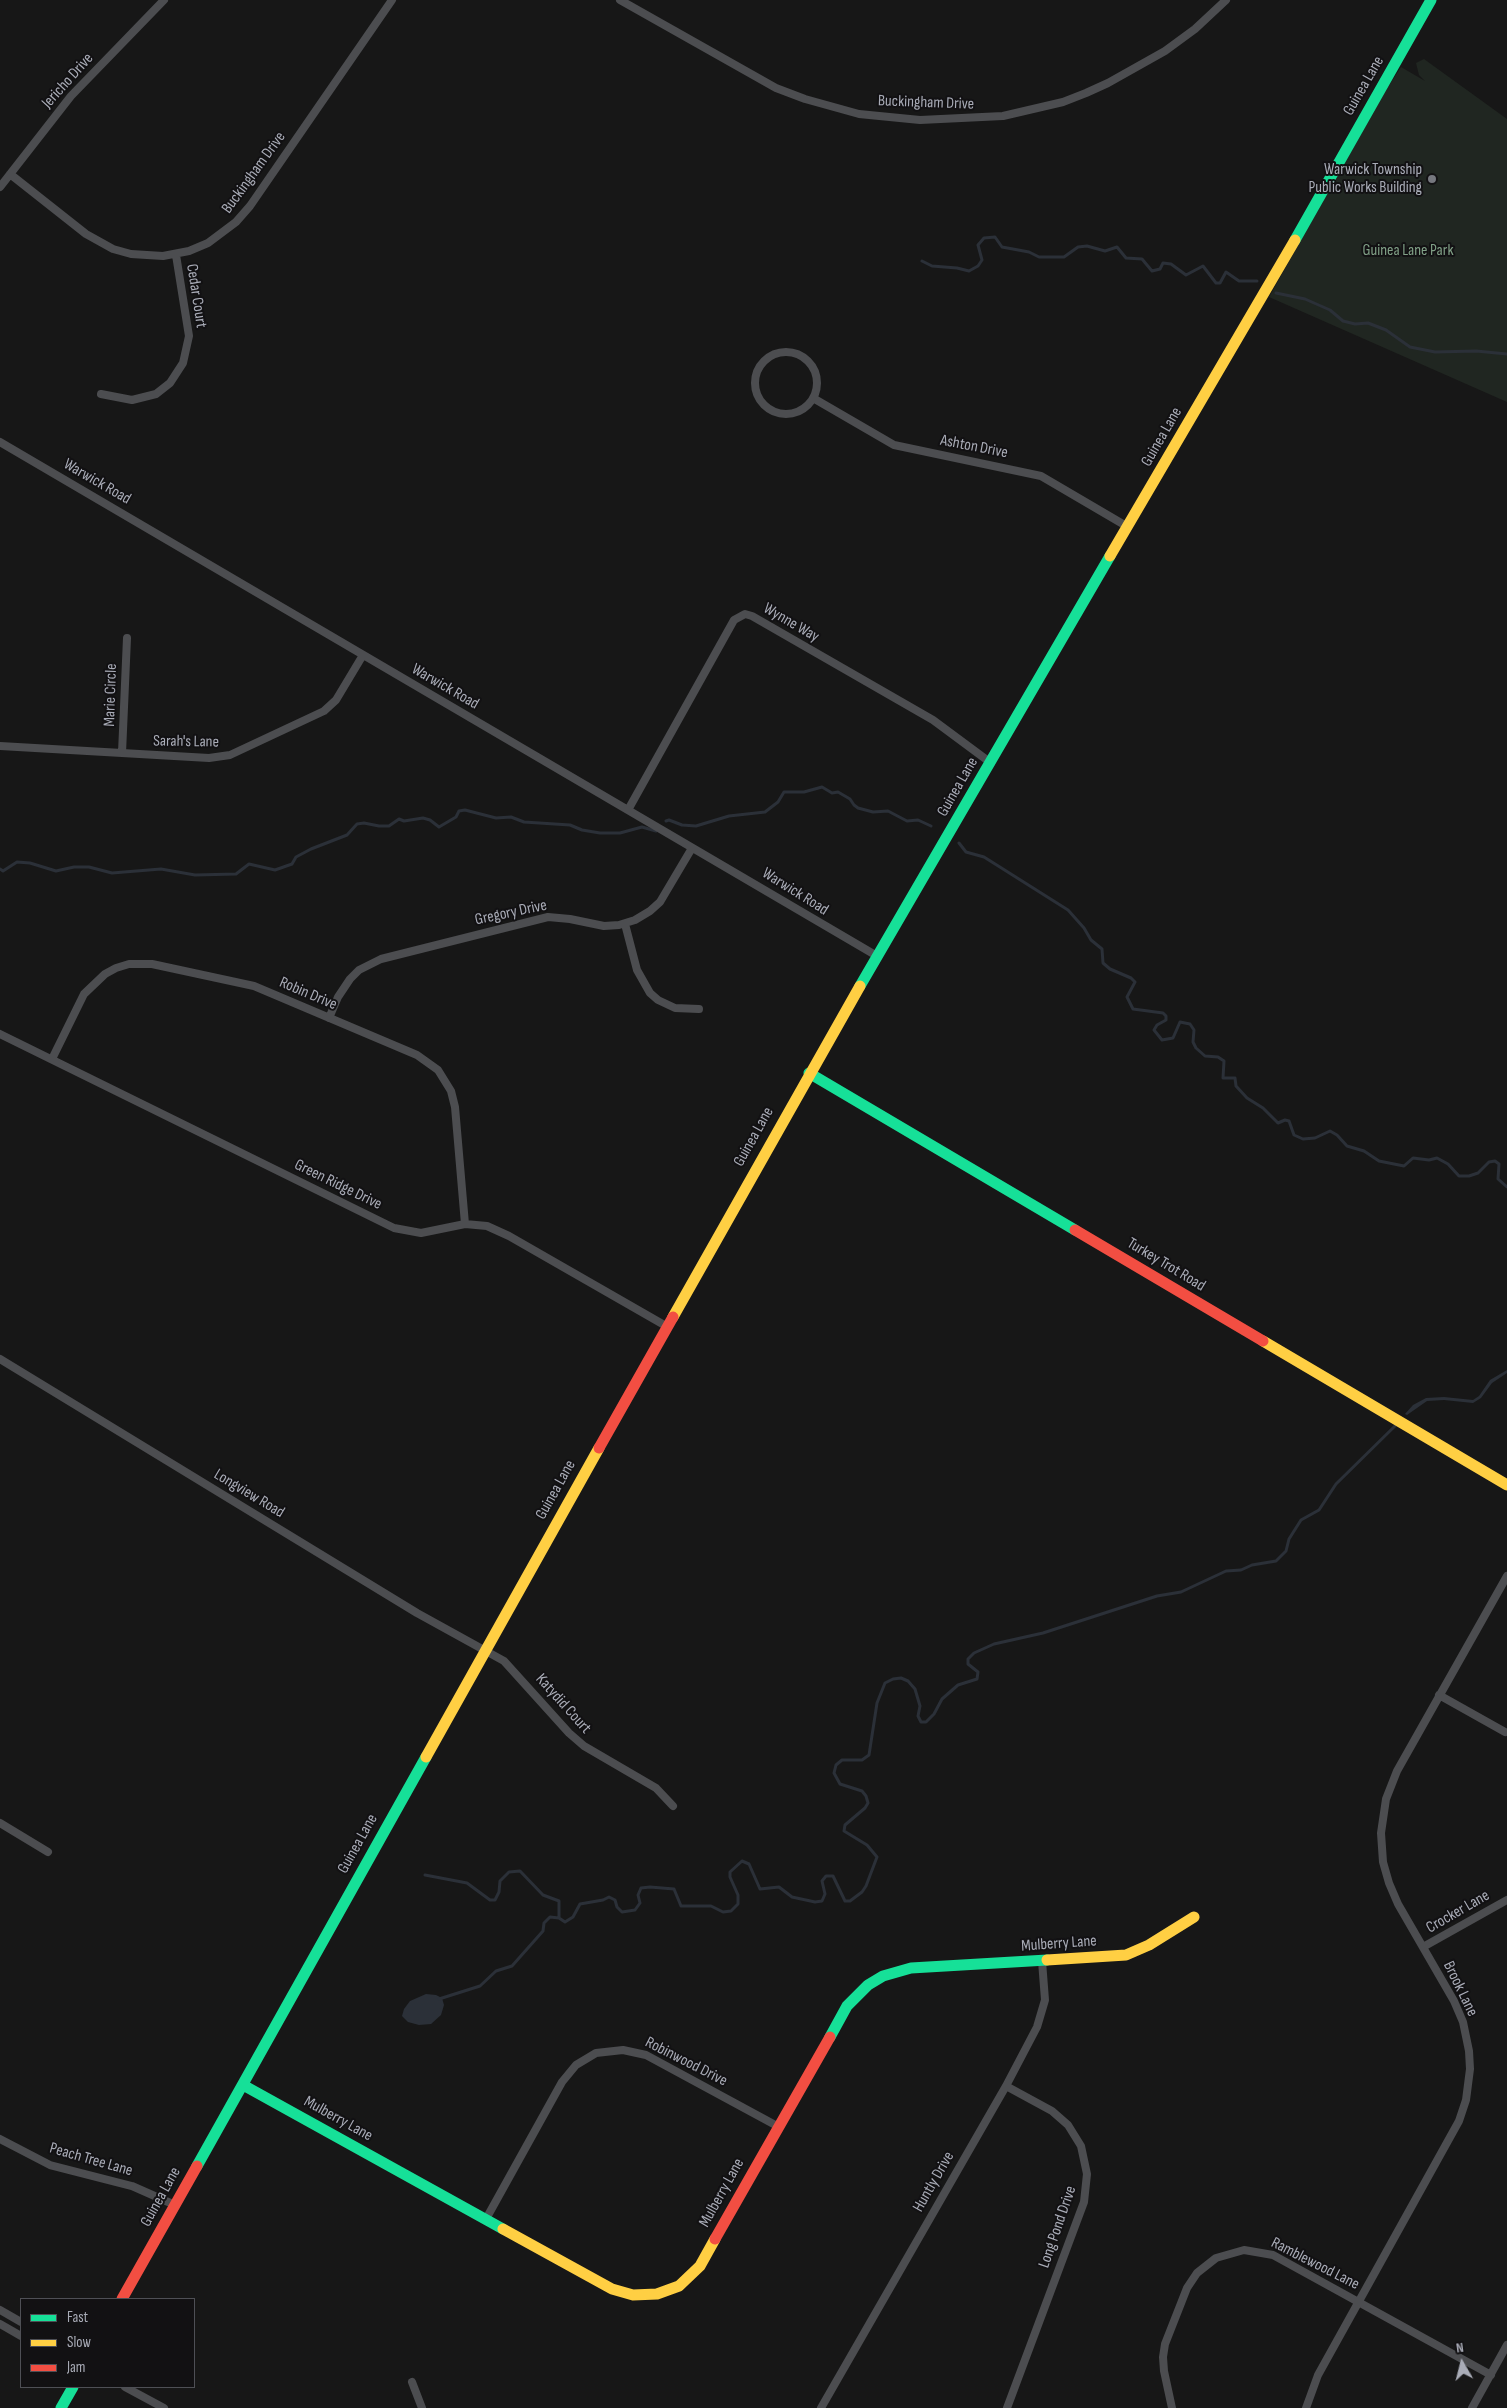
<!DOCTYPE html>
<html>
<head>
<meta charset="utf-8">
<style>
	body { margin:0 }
	#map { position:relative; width:1507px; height:2408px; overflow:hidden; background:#171717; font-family:"Sofia Sans Condensed",sans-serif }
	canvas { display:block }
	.legend { position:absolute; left:20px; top:2298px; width:175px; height:90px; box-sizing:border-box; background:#121113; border:1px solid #4e4f55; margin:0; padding:6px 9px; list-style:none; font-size:15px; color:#a9acb7 }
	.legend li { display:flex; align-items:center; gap:10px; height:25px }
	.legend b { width:25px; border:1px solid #4e4f55 }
	.north { position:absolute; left:1437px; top:2338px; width:50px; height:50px; -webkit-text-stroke:4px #121113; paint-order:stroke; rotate:352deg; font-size:14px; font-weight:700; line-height:20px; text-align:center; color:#a9acb7 }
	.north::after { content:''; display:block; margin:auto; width:18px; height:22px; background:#a9acb7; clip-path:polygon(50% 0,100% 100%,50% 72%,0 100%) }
</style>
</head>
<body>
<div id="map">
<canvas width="1507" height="2408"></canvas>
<ul class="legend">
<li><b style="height:6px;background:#16e098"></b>Fast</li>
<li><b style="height:6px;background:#ffcf43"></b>Slow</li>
<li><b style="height:6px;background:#f24e42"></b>Jam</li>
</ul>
<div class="north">N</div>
</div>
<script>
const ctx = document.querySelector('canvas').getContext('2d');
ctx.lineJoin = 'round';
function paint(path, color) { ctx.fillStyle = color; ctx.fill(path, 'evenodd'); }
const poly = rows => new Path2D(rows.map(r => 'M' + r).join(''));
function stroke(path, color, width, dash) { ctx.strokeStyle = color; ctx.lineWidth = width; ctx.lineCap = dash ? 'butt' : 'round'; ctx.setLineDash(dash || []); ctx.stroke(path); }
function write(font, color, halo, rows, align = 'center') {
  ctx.font = font + ' "Sofia Sans Condensed",sans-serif'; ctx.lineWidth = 4; ctx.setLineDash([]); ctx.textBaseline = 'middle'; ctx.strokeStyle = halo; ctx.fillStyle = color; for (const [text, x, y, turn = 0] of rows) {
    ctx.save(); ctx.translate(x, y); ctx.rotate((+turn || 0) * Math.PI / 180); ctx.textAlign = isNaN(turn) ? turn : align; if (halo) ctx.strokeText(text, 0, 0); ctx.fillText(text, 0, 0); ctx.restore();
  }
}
paint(poly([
	[1424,59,1507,119,1507,402,1269,297,1386,90,1401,67,1425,81,1419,75,1416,63]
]), '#202621');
paint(poly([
	[1507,1370,1507,1373,1492,1383,1481,1398,1473,1403,1444,1400,1427,1401,1407,1415,1405,1414,1413,1405,1426,1398,1444,1397,1473,1400,1479,1396,1490,1380],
	[426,1994,436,1995,442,1998,444,2005,441,2015,431,2024,419,2025,408,2022,402,2016,404,2009,410,2001]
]), '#2b3038');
stroke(poly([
	[922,261,932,266,957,268,969,271,978,266,982,260,978,245,984,238,995,237,1002,247,1029,252,1039,257,1064,257,1078,247,1087,246,1105,251,1117,247,1126,258,1142,259,1152,271,1160,269,1163,263,1171,264,1186,275,1203,266,1216,283,1220,283,1226,272,1239,281,1257,281],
	[1276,293,1305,299,1330,310,1343,321,1355,324,1368,323,1386,330,1410,347,1435,352,1476,351,1507,354],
	[666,821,669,820,682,825,696,826,729,816,765,812,778,802,784,792,804,792,822,787,832,793,838,792,850,799,854,805,858,808,873,812,888,811,907,821,918,820,931,826],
	[959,843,966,852,984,857,1068,910,1084,928,1091,940,1102,949,1103,963,1110,969,1131,978,1135,982,1127,997,1133,1009,1163,1013,1166,1016,1166,1020,1157,1025,1154,1030,1162,1040,1173,1038,1180,1022,1190,1024,1194,1030,1193,1042,1196,1048,1205,1056,1218,1057,1224,1061,1223,1078,1235,1078,1236,1086,1247,1098,1263,1108,1278,1123,1285,1120,1289,1121,1294,1135,1303,1139,1315,1138,1330,1131,1337,1135,1347,1146,1364,1151,1379,1161,1404,1166,1413,1158,1429,1160,1437,1158,1448,1164,1459,1176,1469,1176,1478,1173,1489,1162,1495,1161,1499,1164,1498,1179,1507,1187],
	[0,869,3,871,17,862,30,863,56,871,74,867,89,867,112,873,161,869,195,875,236,874,249,864,275,870,292,864,296,857,311,849,347,835,357,824,364,823,379,826,389,826,399,819,404,821,423,818,430,820,439,827,456,817,459,811,465,810,496,818,511,817,524,822,570,825,582,830,600,833,620,833,642,827,656,831],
	[425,1875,467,1883,490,1900,495,1900,499,1892,500,1881,509,1872,520,1871,543,1895,559,1901,559,1918,565,1922,573,1917,580,1904,603,1900,609,1897,615,1900,617,1907,622,1912,635,1910,640,1903,638,1895,641,1888,650,1887,674,1889,681,1906,711,1906,723,1912,731,1911,738,1904,738,1895,730,1877,730,1872,742,1861,749,1864,760,1889,779,1887,792,1897,815,1902,822,1901,825,1894,822,1881,826,1876,833,1876,845,1901,850,1901,862,1892,866,1886,877,1857,867,1845,844,1831,845,1825,865,1808,868,1803,866,1796,862,1791,840,1784,834,1773,836,1765,842,1760,862,1760,869,1755,877,1703,885,1683,893,1679,901,1678,908,1681,915,1689,920,1706,918,1716,921,1722,926,1722,934,1714,942,1699,958,1685,977,1679,978,1672,968,1664,968,1659,974,1653,994,1644,1043,1633,1157,1596,1181,1592,1226,1571,1241,1570,1252,1565,1276,1561,1286,1551,1289,1539,1301,1520,1319,1510,1336,1484,1395,1426],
	[439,1999,480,1986,496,1971,512,1966,543,1931,544,1923,550,1917,559,1918]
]), '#2b3038', 3);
stroke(poly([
	[620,0,776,88,805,99,859,114,920,120,1003,116,1063,102,1086,93,1108,83,1165,51,1195,29,1226,0],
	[10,174,86,234,113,249,131,254,163,256,189,251,208,243,236,222,250,206,392,0],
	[0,187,71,96,164,0],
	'755 383a31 31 0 1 1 62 0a31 31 0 1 1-62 0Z',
	[101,394,132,400,156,394,170,383,183,363,189,336,176,255],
	[813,398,894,445,1041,476,1128,527],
	[0,442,877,956],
	[0,746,209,758,230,755,324,711,336,700,363,655],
	[122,753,127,638],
	[628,810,734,620,745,614,752,616,933,720,991,763],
	[625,924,637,970,650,993,658,1000,675,1008,699,1009],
	[329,1018,338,997,350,979,359,970,381,959,548,917,570,919,604,926,619,925,635,920,650,911,660,902,692,848],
	[0,1034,394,1228,421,1233,465,1224,487,1226,509,1236,666,1326],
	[52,1059,84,994,105,974,116,968,129,964,152,964,254,986,417,1055,438,1070,451,1091,455,1107,465,1224],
	[0,1359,417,1613,504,1661,569,1733,584,1746,656,1788,673,1806],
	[1439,1695,1505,1732],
	[0,1823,48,1852],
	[1423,1947,1507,1900],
	[1006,2086,1052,2111,1068,2125,1081,2146,1087,2174,1084,2202,1007,2408],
	[0,2139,50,2165,132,2186,175,2205],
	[486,2219,562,2082,576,2065,596,2053,623,2050,646,2055,779,2127],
	[0,2310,21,2322],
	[0,2324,21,2336],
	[412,2382,422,2408],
	[125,2387,164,2408],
	[821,2408,1006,2086,1037,2027,1045,2000,1042,1961],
	[1172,2408,1164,2371,1163,2357,1165,2344,1187,2288,1197,2273,1216,2258,1244,2250,1273,2255,1491,2375],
	[1306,2408,1318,2375,1459,2121,1466,2100,1470,2069,1469,2051,1463,2022,1454,2001,1398,1904,1389,1883,1383,1862,1381,1833,1386,1799,1397,1771,1507,1576],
	[1472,2408,1507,2345]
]), '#4c4d50', 8);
stroke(poly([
	[1295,240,1431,0],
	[860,986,1110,556],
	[809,1073,1075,1230],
	[830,2037,847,2006,868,1985,883,1976,911,1968,1047,1960],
	[243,2085,503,2229],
	[197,2166,426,1757],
	[61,2408,73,2387]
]), '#16e098', 11);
stroke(poly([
	[1110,556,1295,240],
	[673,1317,860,986],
	[1263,1341,1507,1485],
	[426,1757,599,1448],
	[1047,1960,1126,1955,1149,1945,1194,1917],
	[503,2229,612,2289,633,2295,657,2294,679,2286,700,2266,715,2239]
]), '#ffcf43', 11);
stroke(poly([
	[1075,1230,1263,1341],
	[599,1448,673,1317],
	[715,2239,830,2037],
	[122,2299,197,2166]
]), '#f24e42', 11);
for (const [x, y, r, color] of [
	[1432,179,5,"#76787f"]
]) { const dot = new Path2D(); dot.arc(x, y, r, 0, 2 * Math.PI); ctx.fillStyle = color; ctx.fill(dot); stroke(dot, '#121113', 2); }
write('16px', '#a9acb7', '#121113', [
	["Jericho Drive",68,81,-48],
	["Guinea Lane",1364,86,-60],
	["Buckingham Drive",926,103,2],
	["Buckingham Drive",254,173,-54],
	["Cedar Court",196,296,81],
	["Guinea Lane",1162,437,-60],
	["Ashton Drive",974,447,11],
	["Warwick Road",97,482,30],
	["Wynne Way",791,623,30],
	["Warwick Road",445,687,30],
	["Marie Circle",111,695,-88],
	["Sarah's Lane",186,742,1],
	["Guinea Lane",958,787,-60],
	["Warwick Road",795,892,32],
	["Gregory Drive",511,913,-12],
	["Robin Drive",308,994,23],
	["Guinea Lane",754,1137,-61],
	["Green Ridge Drive",338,1185,26],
	["Turkey Trot Road",1166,1265,31],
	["Guinea Lane",556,1490,-61],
	["Longview Road",249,1494,31],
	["Katydid Court",563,1704,48],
	["Guinea Lane",358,1844,-61],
	["Crocker Lane",1458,1912,-30],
	["Mulberry Lane",1059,1944,-4],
	["Brook Lane",1460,1989,64],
	["Robinwood Drive",686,2062,27],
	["Mulberry Lane",338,2119,29],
	["Peach Tree Lane",91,2160,16],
	["Huntly Drive",934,2182,-60],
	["Mulberry Lane",722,2193,-61],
	["Guinea Lane",161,2197,-61],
	["Long Pond Drive",1058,2227,-71],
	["Ramblewood Lane",1315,2264,27]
]);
write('16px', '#a9acb7', '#121113', [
	["Warwick Township",1422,170],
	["Public Works Building",1422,188]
], 'right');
write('16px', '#81a187', '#121113', [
	["Guinea Lane Park",1408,251]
]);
</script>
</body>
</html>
